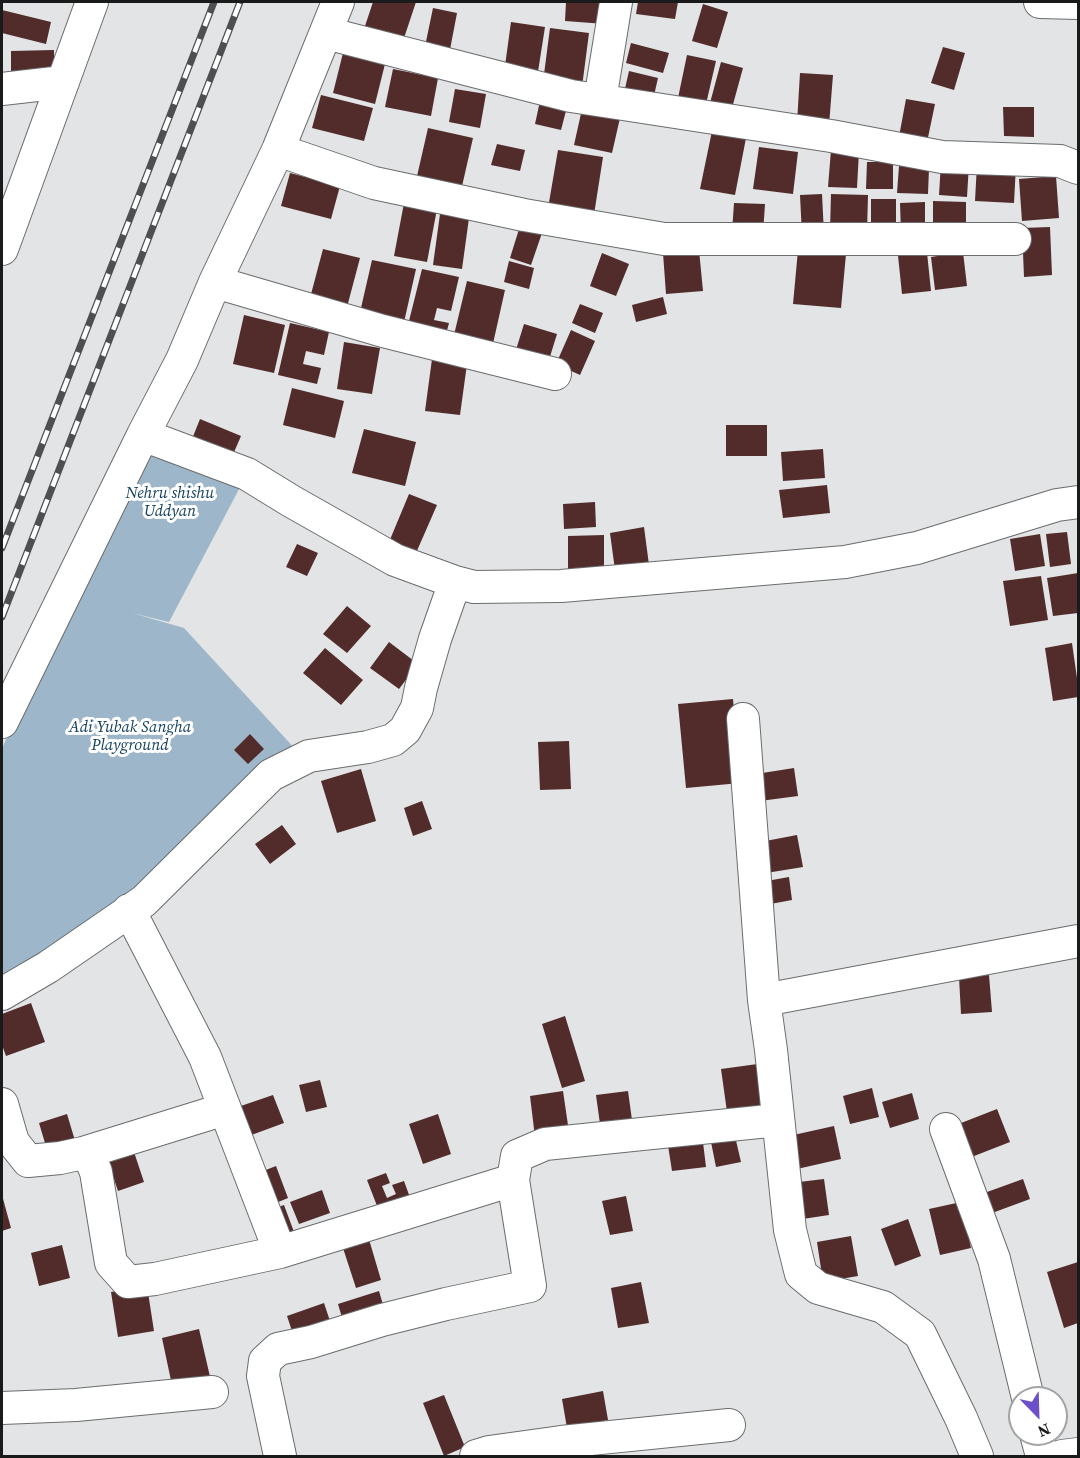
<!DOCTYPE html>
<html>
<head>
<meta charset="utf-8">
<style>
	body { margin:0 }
	#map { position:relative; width:1080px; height:1458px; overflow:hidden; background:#e2e4e5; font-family:"Source Serif 4",serif }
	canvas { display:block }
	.frame { position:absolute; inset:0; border:3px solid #191a1a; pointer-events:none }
	.north { position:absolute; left:1008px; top:1386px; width:60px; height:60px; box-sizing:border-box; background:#fff; border:2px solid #a3a3a3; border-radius:50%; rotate:157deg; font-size:16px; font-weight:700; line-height:24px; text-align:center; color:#191a1a }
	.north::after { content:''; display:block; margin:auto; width:21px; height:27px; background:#6d4fc8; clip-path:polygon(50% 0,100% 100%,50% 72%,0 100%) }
</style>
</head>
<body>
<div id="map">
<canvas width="1080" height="1458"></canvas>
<div class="frame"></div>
<div class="north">N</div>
</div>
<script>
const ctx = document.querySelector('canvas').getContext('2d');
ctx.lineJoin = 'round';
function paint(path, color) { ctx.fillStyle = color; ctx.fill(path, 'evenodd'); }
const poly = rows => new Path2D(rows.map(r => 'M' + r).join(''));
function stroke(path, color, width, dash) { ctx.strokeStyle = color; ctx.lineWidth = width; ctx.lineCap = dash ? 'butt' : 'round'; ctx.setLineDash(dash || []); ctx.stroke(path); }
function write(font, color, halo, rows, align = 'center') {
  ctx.font = font + ' "Source Serif 4",serif'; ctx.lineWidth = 6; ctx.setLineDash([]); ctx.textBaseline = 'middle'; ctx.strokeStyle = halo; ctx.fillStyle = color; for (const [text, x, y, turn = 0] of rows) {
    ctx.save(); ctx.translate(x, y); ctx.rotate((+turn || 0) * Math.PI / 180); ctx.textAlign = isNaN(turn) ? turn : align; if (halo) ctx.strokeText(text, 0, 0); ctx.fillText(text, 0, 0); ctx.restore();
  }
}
paint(poly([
	[143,435,247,474,169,622,132,613,184,628,297,751,124,901,2,986,2,749,65,595]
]), '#9eb6c9');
paint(poly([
	[373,2,416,2,402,44,363,32],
	[566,2,607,2,605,24,565,21],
	[638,2,678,2,675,19,636,14],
	[703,4,728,12,717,48,692,41],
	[433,8,457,13,448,60,423,56],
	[2,10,51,22,46,44,2,33],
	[511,22,545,27,537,78,504,73],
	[550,28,589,33,582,87,543,82],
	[631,43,669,53,663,73,626,63],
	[943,47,965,53,954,90,931,83],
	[344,49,386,60,375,104,333,93],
	[54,50,54,73,11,74,11,51],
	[687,55,716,61,706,104,678,98],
	[721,62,743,68,732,108,710,103],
	[393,69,438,78,431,116,385,107],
	[629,71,658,78,653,100,624,93],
	[800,73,833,75,829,125,797,123],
	[455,89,486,94,480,128,449,122],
	[321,95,373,108,364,141,312,128],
	[906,99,935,104,926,147,898,142],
	[540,101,567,107,561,130,535,124],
	[1003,107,1034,107,1034,137,1004,136],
	[582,109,620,118,612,153,574,145],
	[428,128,473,138,460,195,415,185],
	[712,131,746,138,735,195,700,189],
	[497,144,525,150,520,171,491,165],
	[759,147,798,152,793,194,753,189],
	[558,150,603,157,593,221,547,214],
	[831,150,859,151,857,188,828,187],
	[867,162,893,162,893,189,866,189],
	[941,162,969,164,967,197,939,195],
	[977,164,1016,165,1014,203,975,201],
	[899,166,929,168,928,194,897,193],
	[290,173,340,186,331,219,281,206],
	[1056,176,1059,218,1022,221,1019,179],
	[822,194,824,234,802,235,800,195],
	[831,194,868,195,867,232,830,231],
	[871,199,896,199,896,232,871,232],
	[933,201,966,202,966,231,933,230],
	[925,202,925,233,901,233,900,203],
	[404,203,437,209,427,262,394,256],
	[734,203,765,204,763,234,732,232],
	[440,214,469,218,462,269,433,265],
	[520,226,542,233,531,265,510,258],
	[1050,227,1052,275,1024,277,1022,228],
	[926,243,931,291,902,294,897,246],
	[323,249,360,258,347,307,310,298],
	[699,250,703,291,666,294,663,253],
	[798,250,846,254,841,308,793,304],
	[963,252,967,286,935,290,931,257],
	[602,253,629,264,616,296,590,286],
	[372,260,416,269,402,331,358,321],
	[509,261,534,268,529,289,504,282],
	[422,269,459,277,451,311,437,308,434,320,449,323,445,338,407,329],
	[467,281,505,290,492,348,453,339],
	[663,297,667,314,636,322,632,305],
	[580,304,603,313,595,333,572,323],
	[244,315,285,325,274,373,233,364],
	[290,323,329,332,324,355,306,351,303,364,321,368,317,384,278,375],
	[524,324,557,334,548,363,515,353],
	[571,330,595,341,580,375,556,364],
	[344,342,380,348,372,394,337,389],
	[432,359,467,364,460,415,425,411],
	[292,388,344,401,335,438,283,425],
	[200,419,241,436,228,466,188,449],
	[726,425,767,425,767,456,726,456],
	[364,429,416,442,405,486,352,473],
	[823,449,825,478,783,481,781,452],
	[827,485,830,513,783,518,779,490],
	[409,494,437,505,416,553,389,542],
	[595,502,596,527,564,529,563,504],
	[644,527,649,565,615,570,610,533],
	[1067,532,1071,564,1050,567,1046,534],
	[1040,534,1045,566,1015,571,1010,539],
	[604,535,604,570,568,571,568,536],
	[297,544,318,553,307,576,286,567],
	[1078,573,1078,613,1053,616,1047,578],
	[1041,576,1048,620,1010,626,1003,581],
	[347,606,371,626,347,653,323,634],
	[389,642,418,664,399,689,370,668],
	[1072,643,1078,685,1078,697,1053,701,1045,648],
	[325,648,363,680,341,705,303,673],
	[733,699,740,783,686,788,678,704],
	[250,734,264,749,248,764,234,750],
	[569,741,571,789,540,790,538,742],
	[794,768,798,796,760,801,756,774],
	[361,769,376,821,337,833,321,781],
	[422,801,432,829,413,836,404,808],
	[282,825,296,844,270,864,255,844],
	[797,835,803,867,760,874,755,843],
	[789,877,792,900,765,905,761,882],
	[989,975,992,1012,961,1014,959,977],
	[31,1003,45,1042,6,1056,2,1045,2,1014],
	[565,1016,585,1081,562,1088,542,1024],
	[765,1063,771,1113,728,1119,721,1069],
	[320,1080,327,1107,306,1112,299,1085],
	[872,1088,879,1117,850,1124,843,1096],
	[563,1091,569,1132,535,1137,530,1096],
	[628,1091,632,1120,600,1124,596,1095],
	[912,1093,919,1119,890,1128,882,1102],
	[273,1095,284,1123,246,1137,235,1108],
	[997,1109,1010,1142,969,1158,956,1125],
	[67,1114,76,1144,48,1153,39,1123],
	[438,1114,451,1154,423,1164,409,1124],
	[834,1126,841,1159,797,1169,789,1136],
	[734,1132,741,1162,716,1167,710,1137],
	[702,1134,706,1167,672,1171,667,1139],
	[133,1149,144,1182,118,1191,107,1158],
	[276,1166,288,1198,266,1207,253,1175],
	[386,1173,390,1183,382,1186,387,1198,396,1194,392,1185,404,1181,412,1203,379,1211,367,1180],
	[824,1179,829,1215,796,1220,791,1183],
	[1023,1179,1030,1199,984,1216,976,1196],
	[322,1190,330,1213,299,1224,290,1202],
	[2,1195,11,1228,2,1231],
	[626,1196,633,1231,610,1235,602,1201],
	[961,1202,971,1248,940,1255,929,1209],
	[284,1205,297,1240,279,1246,267,1211],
	[908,1219,921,1256,895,1266,881,1229],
	[368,1236,381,1280,356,1288,342,1245],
	[851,1236,858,1276,823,1282,817,1242],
	[62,1245,70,1278,39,1286,31,1253],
	[1078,1262,1078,1323,1064,1328,1047,1272],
	[641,1282,649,1323,618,1328,611,1288],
	[147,1286,154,1331,118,1337,111,1292],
	[379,1291,386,1315,345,1328,338,1304],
	[324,1303,333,1330,296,1343,287,1316],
	[199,1329,211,1381,173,1390,162,1338],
	[603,1391,608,1420,567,1428,562,1399],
	[444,1395,465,1447,444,1456,423,1403]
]), '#522b2b');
const minor = poly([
	[1040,2,1078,3],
	[326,33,571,96,831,136,942,157,1060,161,1078,168],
	[2,89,63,82],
	[600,100,616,2],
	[278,150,374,183,524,215,664,239,1015,239],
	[2,249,92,2],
	[215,282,383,331,555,374],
	[143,435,247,474,291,501,395,560,455,582,474,587,561,586,845,562,917,548,1057,505,1078,502],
	[743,719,764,1000,771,1050,790,1230,801,1274,818,1288,883,1307,920,1334,961,1418,977,1456],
	[2,722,143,435,182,360,215,282,278,150,338,2],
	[129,910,205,1057,280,1252],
	[2,994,48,967,144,901,271,775,309,756,368,747,393,740,405,730,417,708,421,688,435,639,455,582],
	[764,1000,1078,941],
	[2,1104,13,1142,28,1161,60,1158,83,1153,91,1160,96,1172,111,1263,128,1282,155,1279,280,1252,513,1180,530,1286,446,1304,382,1320,311,1342,278,1349,265,1361,263,1376,280,1456],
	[946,1129,994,1259,1028,1398],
	[83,1153,225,1109],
	[513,1180,517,1156,545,1144,778,1120],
	[2,1408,76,1405,212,1392],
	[1036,1434,1042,1456],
	[476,1456,489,1452,561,1442,729,1425],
	[1062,1456,1078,1454]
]);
stroke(minor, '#6a6c6d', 34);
stroke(minor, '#fff', 32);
const rail = poly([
	[2,548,214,2],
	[2,617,240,2]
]);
stroke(rail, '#4e4f50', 7);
stroke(rail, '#fff', 4.5, [14]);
write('italic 16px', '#113e5c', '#fff', [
	["Nehru shishu",170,494],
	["Uddyan",170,512],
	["Adi Yubak Sangha",130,728],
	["Playground",130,746]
]);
</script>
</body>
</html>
